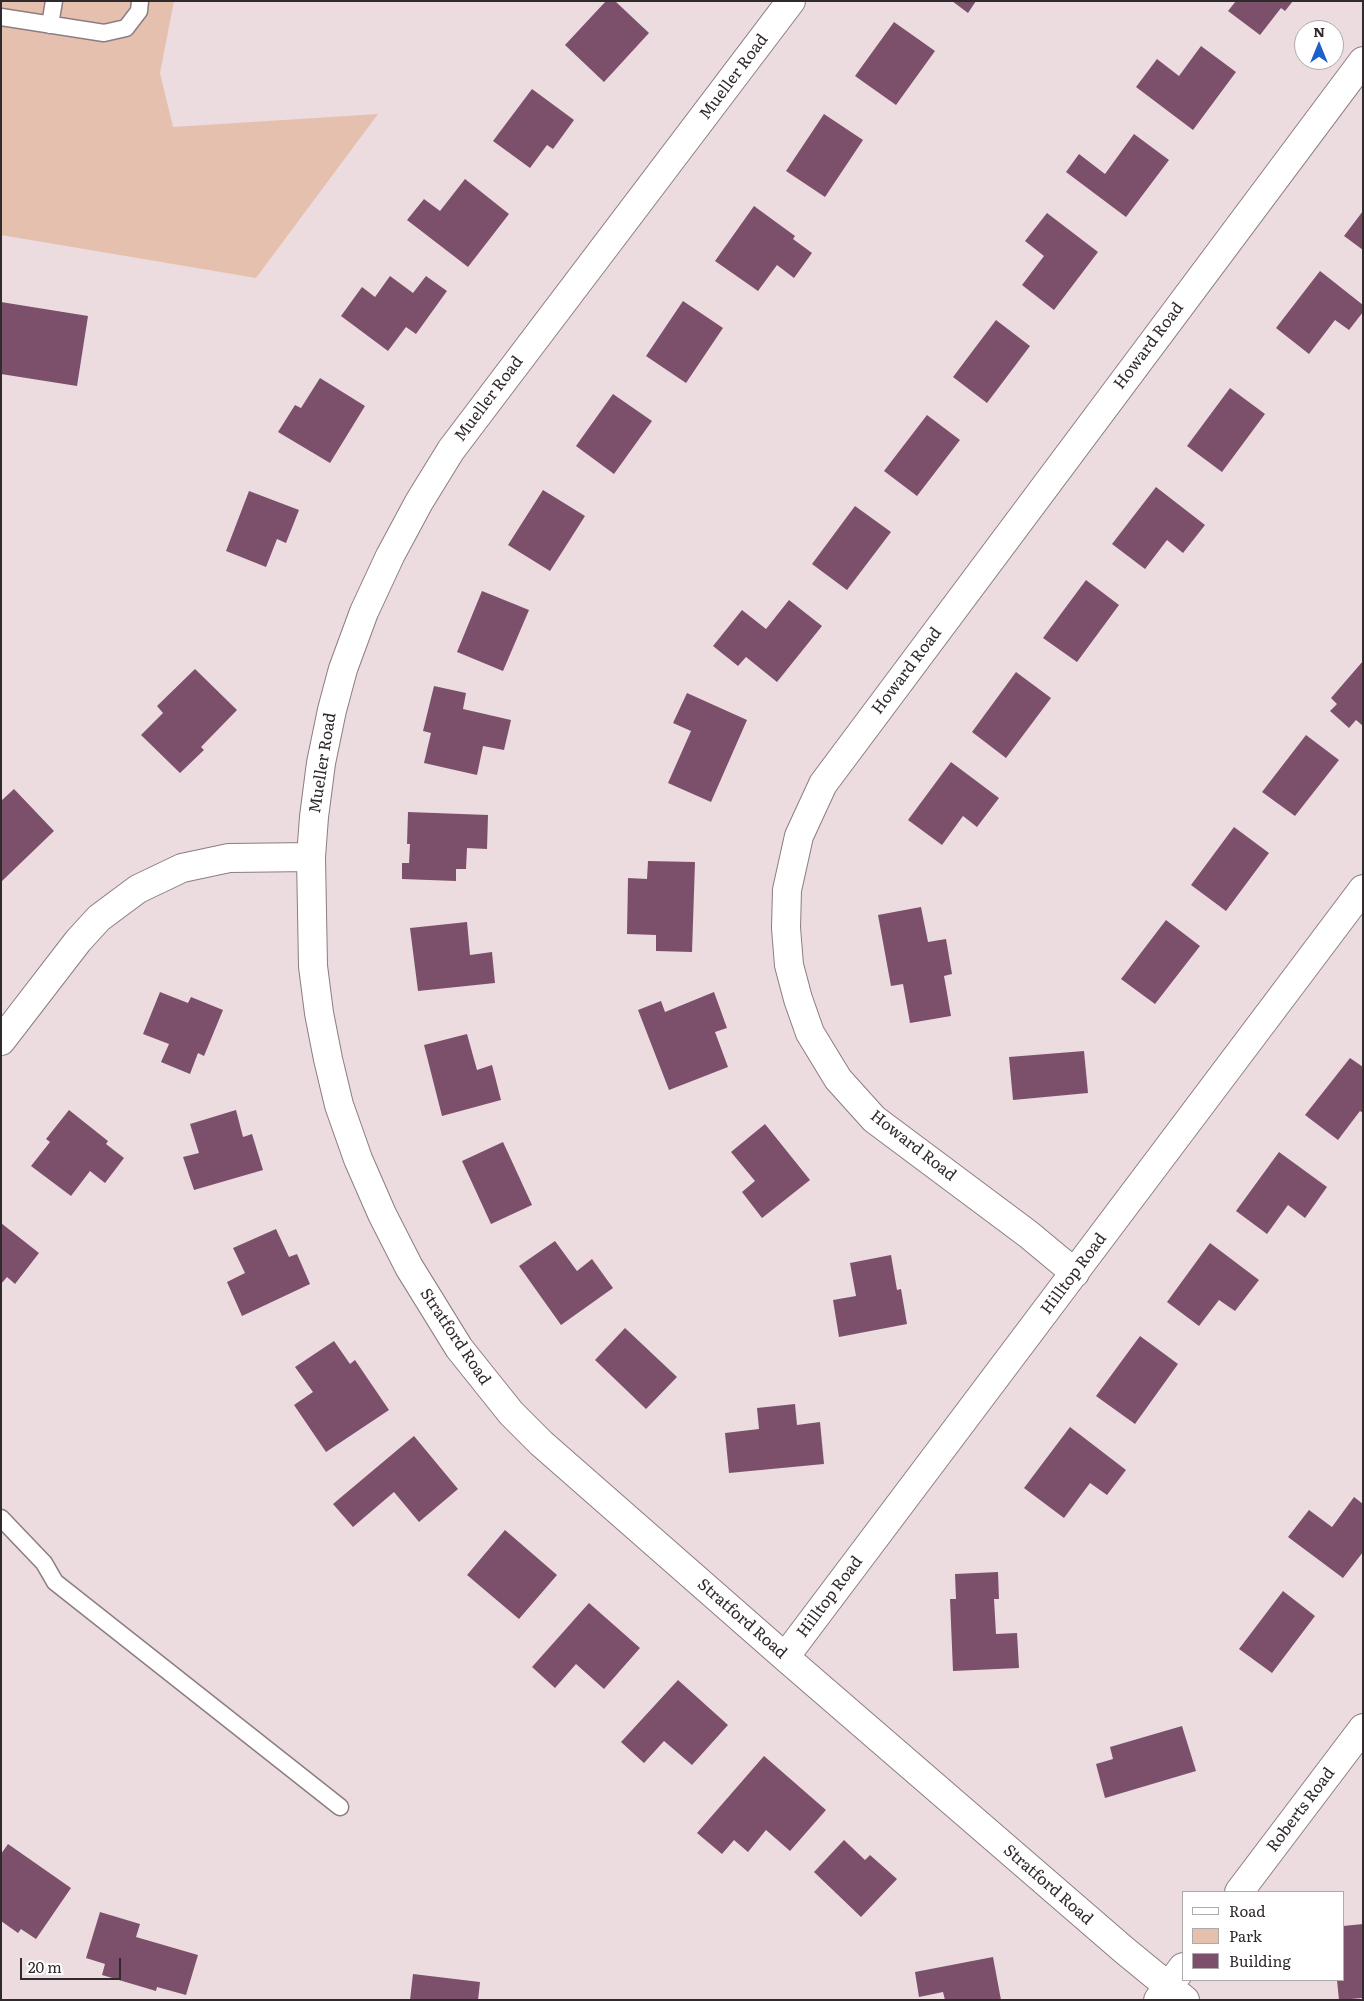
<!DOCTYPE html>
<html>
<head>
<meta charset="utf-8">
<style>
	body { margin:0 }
	#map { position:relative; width:1364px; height:2001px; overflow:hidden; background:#ecdcdf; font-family:Literata,serif }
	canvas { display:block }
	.frame { position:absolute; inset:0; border:2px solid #302a2c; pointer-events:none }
	.legend { position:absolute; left:1182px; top:1891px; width:162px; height:90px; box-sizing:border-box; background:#fff; border:1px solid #acaaab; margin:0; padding:6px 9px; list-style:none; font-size:15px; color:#302a2c }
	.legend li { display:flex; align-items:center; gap:10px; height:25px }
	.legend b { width:25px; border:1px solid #acaaab }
	.north { position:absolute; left:1294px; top:20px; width:50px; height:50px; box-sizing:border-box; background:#fff; border:1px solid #acaaab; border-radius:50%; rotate:0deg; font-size:14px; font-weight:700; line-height:20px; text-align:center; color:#302a2c }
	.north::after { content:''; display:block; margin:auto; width:18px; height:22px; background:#1b60cb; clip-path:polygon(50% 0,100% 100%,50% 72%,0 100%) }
	.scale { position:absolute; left:20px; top:1958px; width:101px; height:22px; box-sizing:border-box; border:2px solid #302a2c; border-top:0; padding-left:6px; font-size:15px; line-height:18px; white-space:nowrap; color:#302a2c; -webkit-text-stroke:4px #fff; paint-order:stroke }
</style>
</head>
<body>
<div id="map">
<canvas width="1364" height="2001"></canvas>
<div class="frame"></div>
<ul class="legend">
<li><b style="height:6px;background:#fff"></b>Road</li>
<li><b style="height:14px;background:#e6c0ae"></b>Park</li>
<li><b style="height:14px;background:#7c506b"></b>Building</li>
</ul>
<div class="north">N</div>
<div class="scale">20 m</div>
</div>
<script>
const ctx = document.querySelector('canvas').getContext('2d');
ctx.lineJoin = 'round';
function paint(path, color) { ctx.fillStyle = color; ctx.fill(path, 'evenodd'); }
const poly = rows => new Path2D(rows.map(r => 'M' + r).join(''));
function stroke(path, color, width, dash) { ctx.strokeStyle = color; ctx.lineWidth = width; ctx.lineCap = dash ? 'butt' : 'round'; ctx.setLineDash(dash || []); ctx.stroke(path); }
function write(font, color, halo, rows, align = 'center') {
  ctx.font = font + ' Literata,serif'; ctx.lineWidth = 5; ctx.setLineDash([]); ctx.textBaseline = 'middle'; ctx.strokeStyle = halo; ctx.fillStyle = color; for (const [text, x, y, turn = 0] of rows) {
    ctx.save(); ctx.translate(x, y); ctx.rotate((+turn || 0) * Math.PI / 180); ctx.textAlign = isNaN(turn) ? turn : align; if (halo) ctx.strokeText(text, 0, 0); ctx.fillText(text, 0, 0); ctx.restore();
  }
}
paint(poly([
	[1,1,174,1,160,73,173,127,378,114,256,278,1,235]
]), '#e6c0ae');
paint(poly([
	[606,1,615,1,649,33,604,82,565,45],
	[952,1,976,1,968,13],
	[1236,1,1293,1,1285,11,1281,8,1260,35,1228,11],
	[894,22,935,51,896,105,855,76],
	[1201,46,1236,72,1193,130,1136,87,1157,59,1179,76],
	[532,89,574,120,553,149,547,145,530,168,493,141],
	[824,114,863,140,825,197,786,171],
	[1134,134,1169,160,1126,217,1066,172,1079,154,1105,174],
	[465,179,509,214,468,267,407,220,424,199,440,211],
	[754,206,795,236,793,239,812,253,794,278,777,265,758,291,715,261],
	[1363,211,1363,250,1344,236],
	[1047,213,1098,252,1054,310,1022,285,1044,256,1025,241],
	[1320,271,1363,305,1363,312,1349,330,1335,320,1309,354,1276,328],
	[390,276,413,293,426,276,447,291,416,334,406,327,388,351,341,316,362,287,375,297],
	[683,301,723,328,686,383,646,356],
	[1,302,88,316,77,386,1,374],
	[996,320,1030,346,987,403,953,377],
	[320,378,365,406,330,463,278,432,295,405,301,408],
	[1230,388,1265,414,1222,472,1187,446],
	[613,394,652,421,614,474,576,446],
	[927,415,960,440,917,496,884,471],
	[1156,487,1205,525,1183,553,1167,540,1145,569,1112,544],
	[543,490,585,516,550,571,508,545],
	[249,491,299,510,286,543,277,539,266,567,226,551],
	[855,506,891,532,847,590,812,564],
	[1086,580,1119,605,1077,662,1043,638],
	[482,591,529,610,503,671,457,652],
	[789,600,822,626,777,682,746,657,738,666,713,646,742,610,766,629],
	[1363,661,1363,726,1356,720,1349,728,1330,711,1337,704,1331,698],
	[195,669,237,710,201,747,204,750,180,773,141,735,163,713,157,706],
	[1016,672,1051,698,1006,758,972,732],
	[434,686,466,693,463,709,511,720,504,750,483,746,477,775,424,763,431,733,423,731],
	[687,693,747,720,711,802,668,783,691,731,673,723],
	[1306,735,1339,760,1295,816,1262,792],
	[951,762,999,798,977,827,963,816,942,845,908,820],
	[14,789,54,831,1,882,1,801],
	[408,812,488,815,487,849,467,848,466,869,456,869,456,881,402,879,402,863,409,863,410,844,407,844],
	[1234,827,1269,853,1226,911,1191,885],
	[648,861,695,862,692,952,656,951,656,935,627,934,628,878,647,879],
	[921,907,928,942,946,939,952,974,944,976,951,1016,910,1023,903,984,891,986,878,915],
	[1166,920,1200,946,1155,1004,1121,979],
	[467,922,470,955,492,952,495,983,418,991,410,928],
	[160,992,188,1003,191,997,223,1010,204,1056,198,1053,190,1074,161,1062,169,1044,143,1034],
	[714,992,727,1028,715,1032,728,1067,669,1090,638,1010,661,1001,665,1012],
	[467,1034,477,1070,492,1065,501,1100,442,1116,424,1045],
	[1084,1051,1088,1093,1013,1100,1009,1057],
	[1350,1058,1363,1067,1363,1113,1360,1111,1338,1140,1305,1115],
	[69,1110,108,1141,106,1144,124,1158,105,1183,90,1171,71,1196,31,1166,50,1142,46,1139],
	[236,1110,243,1137,252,1134,263,1170,194,1190,183,1157,199,1153,190,1124],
	[765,1124,810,1180,762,1218,742,1192,755,1181,731,1152],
	[503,1142,532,1205,491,1224,462,1161],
	[1279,1152,1327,1187,1305,1218,1288,1205,1267,1234,1236,1211],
	[1,1223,39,1253,15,1284,7,1277,1,1284],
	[276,1229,289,1257,297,1254,310,1284,242,1316,227,1282,245,1273,233,1248],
	[555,1241,577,1271,592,1259,613,1288,561,1325,519,1266],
	[1210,1243,1259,1280,1235,1311,1219,1300,1199,1326,1167,1302],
	[891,1255,897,1290,901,1289,907,1324,839,1337,833,1300,856,1296,850,1263],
	[625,1328,677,1377,646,1409,595,1360],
	[1140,1336,1178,1364,1135,1424,1096,1396],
	[334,1341,350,1364,355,1360,389,1410,326,1452,294,1405,313,1392,295,1367],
	[795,1404,797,1425,820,1422,824,1464,729,1473,725,1433,759,1429,757,1408],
	[1070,1427,1126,1470,1107,1495,1090,1483,1064,1518,1024,1488],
	[414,1436,458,1489,419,1522,394,1492,353,1527,333,1504],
	[1354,1497,1363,1504,1363,1552,1343,1578,1288,1537,1309,1510,1332,1527],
	[505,1530,557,1575,519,1619,467,1575],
	[998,1572,999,1599,994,1599,996,1634,1017,1633,1019,1668,953,1671,950,1599,956,1599,955,1574],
	[1283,1591,1315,1616,1272,1673,1239,1649],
	[589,1603,640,1648,604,1689,576,1664,555,1688,532,1667],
	[678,1680,728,1725,692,1765,664,1741,644,1763,621,1742],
	[1182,1726,1196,1771,1105,1798,1096,1764,1113,1759,1110,1747],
	[764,1756,826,1810,790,1851,766,1830,748,1852,734,1840,722,1854,697,1833],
	[844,1840,865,1860,870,1855,897,1879,861,1917,814,1872],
	[8,1844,71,1888,36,1939,21,1929,18,1933,1,1921,1,1854],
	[100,1912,140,1924,136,1937,198,1955,186,1995,157,1987,156,1991,102,1975,105,1964,86,1958],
	[1363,1924,1363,1998,1339,2000,1337,1980,1343,1980,1343,1926],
	[993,1957,1001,2000,945,2000,943,1992,919,1997,915,1972],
	[413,1974,480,1982,478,2000,410,2000]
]), '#7c506b');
const lane = poly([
	[1,17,104,33,126,28,139,11,140,1],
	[50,25,54,1],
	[1,1518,44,1563,55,1582,340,1807]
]);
const street = poly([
	[791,1,451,450,419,502,390,556,364,612,343,669,332,710,321,763,314,817,311,857,313,966,319,1013,328,1059,339,1105,358,1159,382,1214,409,1267,459,1348,511,1413,541,1443,785,1657,1124,1950,1185,2000],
	[1,1041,78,941,99,918,138,889,182,868,229,858,311,857],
	[1075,1273,1028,1234,874,1119,838,1079,810,1033,798,999,789,965,786,928,787,890,799,836,823,784,1363,61],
	[785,1657,1363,889],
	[1239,1892,1363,1728],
	[1158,2000,1183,1967]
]);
stroke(lane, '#8c7d80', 19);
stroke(street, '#8c7d80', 30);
stroke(lane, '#fff', 16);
stroke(street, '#fff', 28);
write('16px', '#302a2c', '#fff', [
	["Mueller Road",734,77,-53],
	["Howard Road",1149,346,-53],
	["Mueller Road",489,399,-53],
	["Howard Road",907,671,-53],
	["Mueller Road",323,763,-81],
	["Howard Road",913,1146,38],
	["Hilltop Road",1074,1274,-53],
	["Stratford Road",455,1337,56],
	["Hilltop Road",830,1597,-53],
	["Stratford Road",742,1619,41],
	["Roberts Road",1301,1810,-53],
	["Stratford Road",1048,1885,41]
]);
</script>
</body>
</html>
